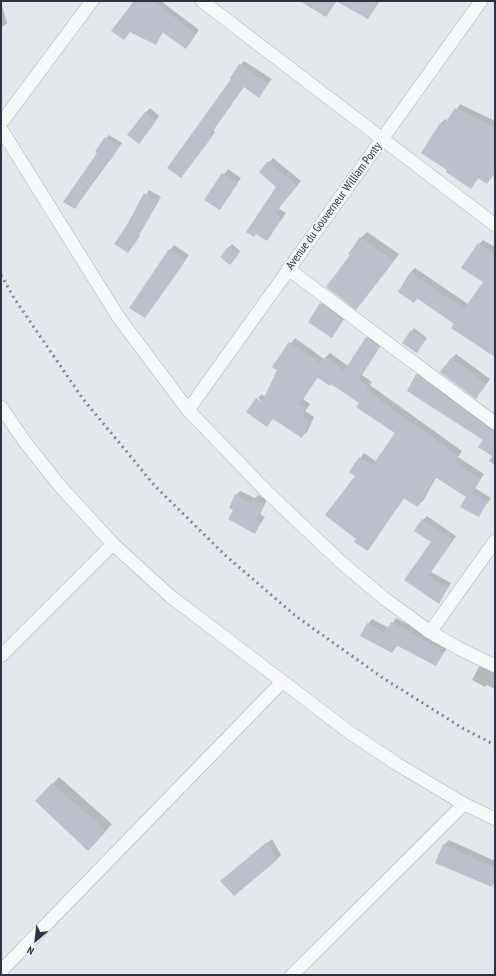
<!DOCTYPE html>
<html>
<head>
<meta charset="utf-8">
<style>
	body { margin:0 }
	#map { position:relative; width:496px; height:976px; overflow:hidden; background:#e4e7ec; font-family:"PT Sans Narrow",sans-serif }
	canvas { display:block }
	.frame { position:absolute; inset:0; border:2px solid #2b3445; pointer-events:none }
	.north { position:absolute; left:16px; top:920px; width:40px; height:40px; -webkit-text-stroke:3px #f4f6f9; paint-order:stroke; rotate:208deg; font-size:11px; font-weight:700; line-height:16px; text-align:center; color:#2b3445 }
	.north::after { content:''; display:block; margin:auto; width:14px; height:18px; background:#2b3445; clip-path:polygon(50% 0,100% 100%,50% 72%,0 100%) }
</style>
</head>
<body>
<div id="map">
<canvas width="496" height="976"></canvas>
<div class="frame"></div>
<div class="north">N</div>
</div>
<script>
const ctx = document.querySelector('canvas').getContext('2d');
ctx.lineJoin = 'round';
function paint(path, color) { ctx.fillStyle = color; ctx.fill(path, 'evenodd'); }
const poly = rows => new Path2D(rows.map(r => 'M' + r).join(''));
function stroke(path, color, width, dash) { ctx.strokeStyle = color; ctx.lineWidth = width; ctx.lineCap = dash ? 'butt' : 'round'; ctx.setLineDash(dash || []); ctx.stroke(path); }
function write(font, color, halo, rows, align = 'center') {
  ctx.font = font + ' "PT Sans Narrow",sans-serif'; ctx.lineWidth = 3; ctx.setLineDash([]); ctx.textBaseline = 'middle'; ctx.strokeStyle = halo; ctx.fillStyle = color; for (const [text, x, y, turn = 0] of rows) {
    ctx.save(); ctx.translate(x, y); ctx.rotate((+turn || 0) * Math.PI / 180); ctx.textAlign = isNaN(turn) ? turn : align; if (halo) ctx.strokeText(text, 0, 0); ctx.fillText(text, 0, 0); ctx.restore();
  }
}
paint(poly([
	[134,1,161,1,199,30,189,44,163,32,156,44,130,31,112,31],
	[302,1,337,1,326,16],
	[352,1,380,1,368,18],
	[1,5,2,5,7,23,1,28],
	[244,61,272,79,259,96,244,86,213,130,215,132,181,177,240,65],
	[460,104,495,121,495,173,487,183,479,177,471,188,449,169,422,153,441,123,445,119,448,122],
	[150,108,159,116,143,138,145,113],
	[109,135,122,143,75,208,106,138],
	[273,158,301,181,278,208,286,213,267,240,278,187,269,162],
	[228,169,241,178,220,209,206,200],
	[149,190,161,197,139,235,140,236,128,252,128,226],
	[367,232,399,254,362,302,352,255,361,238],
	[483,240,495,247,495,355,455,324,418,298,414,302,411,272,415,268,468,304,484,282,479,244],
	[232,244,240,251,232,262,221,257],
	[174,245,189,255,145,317,170,250],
	[325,299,347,315,332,336,309,321],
	[414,328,427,338,417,352,404,343],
	[371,333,383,342,362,375,372,382,370,385,462,451,458,457,484,474,475,488,491,498,478,516,467,496,437,476,423,501,418,505,404,498,368,550,357,539,356,476,350,472,364,453,377,462,396,433,360,402,332,383,318,377,303,399,310,404,305,411,314,417,307,432,302,436,258,398,262,394,265,397,278,370,273,366,295,338,324,359,330,353,348,366],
	[456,354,490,379,480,393,451,359],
	[421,370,495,425,495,465,489,461,493,455,484,440,417,375],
	[240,491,255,498,258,495,267,500,260,514,265,517,254,533,234,509,236,495],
	[427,516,456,536,431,572,451,583,439,602,406,580,432,542,423,520],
	[396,618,444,644,447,648,436,665,398,645,392,652,368,624,372,619,389,628],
	[480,665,495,673,495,689,487,685,485,687,472,680],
	[59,777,112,824,95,843,37,801],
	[272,839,281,855,276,860,226,877],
	[449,840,495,861,495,882,491,886,444,845]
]), '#0003');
paint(poly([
	[134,1,153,1,196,34,186,49,162,32,156,45,130,32,124,40,111,31],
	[300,1,379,1,368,19,336,1,326,17],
	[239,64,268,84,259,98,244,87,210,135,212,137,181,178,167,168,231,79,230,78],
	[455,108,495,127,495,172,487,184,478,178,471,189,446,172,447,170,421,153,440,123,444,125],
	[145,112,156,121,139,144,127,135],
	[105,137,120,146,110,161,108,160,86,191,75,209,63,202,97,153,95,152],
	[268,161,297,186,275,213,282,218,267,241,256,234,254,237,246,232,276,187,259,172],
	[222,173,238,183,220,210,204,200],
	[144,193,158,201,136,239,137,240,128,253,114,244,127,225],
	[360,237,394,261,356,310,326,287,350,255,348,254],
	[478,243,495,254,495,357,451,328,454,324,417,298,414,303,398,292,410,272,464,309,483,282,461,268],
	[229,246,239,254,230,265,220,257],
	[169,249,186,260,145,318,129,308],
	[320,303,343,320,332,338,308,322],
	[411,330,425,340,417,353,402,343],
	[366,337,379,347,358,380,368,387,366,390,458,456,454,462,480,479,471,493,487,502,479,517,460,507,466,497,435,477,418,507,403,498,368,551,354,542,356,539,325,515,355,476,349,472,359,457,372,466,395,433,356,407,359,403,331,384,330,386,317,377,299,404,306,409,302,416,310,422,302,438,273,419,267,427,246,412,256,398,262,402,277,370,272,367,289,342,320,363,325,357,344,371],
	[451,358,486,384,476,399,440,372],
	[416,374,490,429,495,431,495,458,478,447,483,440,407,391],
	[235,494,250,503,253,499,264,505,256,519,261,522,255,534,228,519,233,510,229,508],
	[422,519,453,540,428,576,448,587,439,604,404,580,431,542,414,531],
	[391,622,440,649,439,651,443,653,436,666,396,645,392,653,360,636,367,623,385,633],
	[52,783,106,831,88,851,35,801],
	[267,842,277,860,234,896,220,881],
	[443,844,495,868,495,879,492,887,435,863]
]), '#bbc0ca');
const minor = poly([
	[202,1,495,225],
	[1,123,92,1],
	[1,129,119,318,188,410,269,494,342,563,385,599,430,632,460,649,495,666],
	[288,269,495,423],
	[1,407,25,442,59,485,113,544,170,596,349,732,397,764,464,804,495,819],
	[188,410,481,1],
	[430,632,495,541],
	[1,656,113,544],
	[1,971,282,682],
	[292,975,464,804]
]);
stroke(minor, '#a9aeb7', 14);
stroke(minor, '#f7f8fa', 13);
stroke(poly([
	[1,275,14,298,83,399,155,486,226,556,297,617,383,678,464,729,495,745]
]), '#7d8696', 3, [2, 4]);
write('12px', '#2b3445', '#f4f6f9', [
	["Avenue du Gouverneur William Ponty",334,206,-54]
]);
</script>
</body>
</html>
